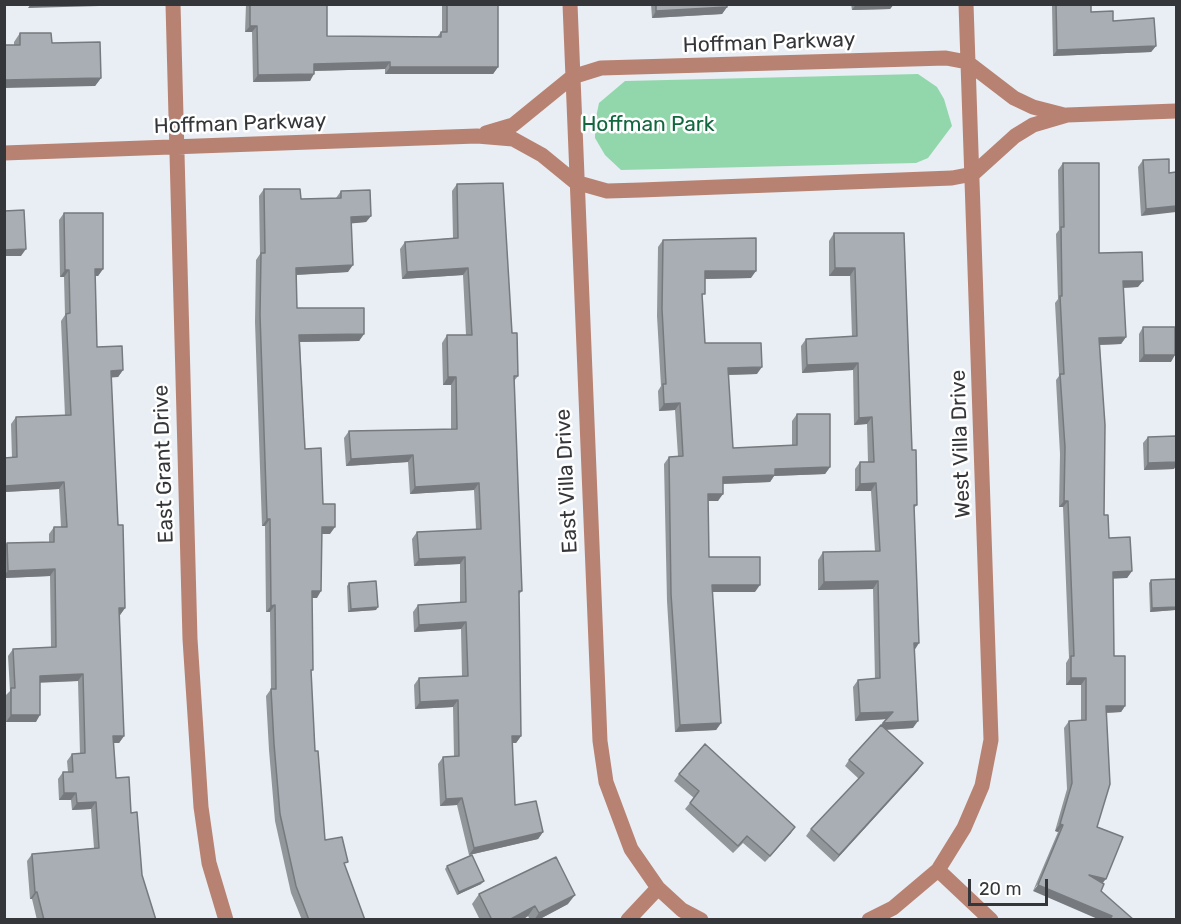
<!DOCTYPE html>
<html>
<head>
<meta charset="utf-8">
<style>
	body { margin:0 }
	#map { position:relative; width:1181px; height:924px; overflow:hidden; background:#e8eef4; font-family:Rubik,sans-serif }
	canvas { display:block }
	.frame { position:absolute; inset:0; border:6px solid #343639; pointer-events:none }
	.scale { position:absolute; left:968px; top:879px; width:80px; height:27px; box-sizing:border-box; border:3px solid #343639; border-top:0; padding-left:8px; font-size:18px; line-height:21px; white-space:nowrap; color:#343639; -webkit-text-stroke:4px #fff; paint-order:stroke }
</style>
</head>
<body>
<div id="map">
<canvas width="1181" height="924"></canvas>
<div class="frame"></div>
<div class="scale">20 m</div>
</div>
<script>
const ctx = document.querySelector('canvas').getContext('2d');
ctx.lineJoin = 'round';
function paint(path, color) { ctx.fillStyle = color; ctx.fill(path, 'evenodd'); }
const poly = rows => new Path2D(rows.map(r => 'M' + r).join(''));
function stroke(path, color, width, dash) { ctx.strokeStyle = color; ctx.lineWidth = width; ctx.lineCap = dash ? 'butt' : 'round'; ctx.setLineDash(dash || []); ctx.stroke(path); }
function write(font, color, halo, rows, align = 'center') {
  ctx.font = font + ' Rubik,sans-serif'; ctx.lineWidth = 5; ctx.setLineDash([]); ctx.textBaseline = 'middle'; ctx.strokeStyle = halo; ctx.fillStyle = color; for (const [text, x, y, turn = 0] of rows) {
    ctx.save(); ctx.translate(x, y); ctx.rotate((+turn || 0) * Math.PI / 180); ctx.textAlign = isNaN(turn) ? turn : align; if (halo) ctx.strokeText(text, 0, 0); ctx.fillText(text, 0, 0); ctx.restore();
  }
}
paint(poly([
	[918,74,937,87,944,99,952,126,928,158,916,163,621,170,605,155,595,138,595,122,599,103,625,81]
]), '#92d7ac');
stroke(poly([
	[173,4,190,639,201,807,209,863,226,920],
	[570,4,600,741,606,782,631,849,658,888,682,910,701,920],
	[486,133,513,125,572,77,601,68,946,58,967,62,1014,98,1033,107,1064,115],
	[4,153,477,136,513,139,542,155,575,182,607,191,641,190,952,178,973,174,1015,136,1033,125,1067,115,1176,111],
	[938,870,991,920],
	[628,920,658,888],
	[869,920,893,908,938,870,964,828,982,786,991,740,966,4]
]), '#b88272', 15);
paint(poly([
	[246,4,327,4,327,36,437,37,441,32,442,32,442,4,498,4,498,67,493,74,385,74,385,69,314,71,310,81,253,82,252,32,245,32],
	[651,4,727,4,727,7,722,14,652,18],
	[851,4,894,4,890,9,852,10],
	[1048,4,1091,4,1091,12,1113,21,1156,46,1151,52,1053,56,1052,6,1048,6],
	[20,33,52,43,101,78,95,86,14,45,14,42],
	[1143,160,1169,173,1176,172,1141,216,1138,167],
	[1063,163,1099,253,1138,287,1123,288,1126,337,1121,344,1100,345,1104,515,1109,538,1132,571,1127,578,1113,578,1114,656,1125,706,1121,712,1106,713,1110,784,1033,891,1058,832,1055,831,1067,789,1064,728,1069,721,1081,720,1081,685,1066,685,1066,663,1069,658,1063,507,1059,507,1060,454,1056,380,1059,376,1055,303,1058,299,1056,234,1059,230,1058,170],
	[457,184,512,333,518,376,514,381,522,591,519,594,521,736,516,743,512,743,515,805,543,832,538,839,469,855,457,805,440,806,438,764,443,757,454,756,453,707,415,709,414,685,419,678,462,676,461,629,414,632,413,612,418,605,460,602,460,564,414,566,412,539,417,532,476,529,474,490,410,494,408,462,346,466,344,438,349,431,451,429,451,385,443,385,442,343,447,335,466,335,463,275,402,279,400,249,405,242,453,238,452,191],
	[264,189,301,199,336,198,341,191,371,216,366,222,351,223,348,272,297,275,297,308,364,334,359,341,300,342,305,449,323,504,330,534,322,534,317,598,312,598,311,673,315,751,325,840,345,866,365,920,302,920,291,893,275,821,269,750,266,696,271,689,270,612,266,612,265,526,262,526,255,322,256,260,260,254,259,196],
	[64,213,103,269,98,276,95,276,97,347,123,370,118,377,111,377,118,525,125,608,120,615,119,615,124,736,119,743,113,743,116,778,131,813,142,875,156,920,37,920,32,899,30,899,27,861,32,854,94,848,91,809,72,810,71,800,59,800,58,779,63,772,68,772,67,761,72,754,80,754,78,681,40,682,36,722,6,722,6,695,10,691,8,656,13,649,51,647,50,576,4,578,4,546,7,543,49,542,49,534,54,527,61,527,59,489,4,492,4,458,12,458,11,424,16,417,65,416,61,321,65,315,64,277,60,277,59,220],
	[834,233,904,233,912,450,917,505,914,508,914,650,913,728,886,730,918,770,834,862,806,836,811,829,859,779,845,766,849,760,886,719,855,721,853,687,858,680,875,679,873,589,818,590,818,560,823,552,875,551,871,491,855,491,855,469,860,462,868,462,867,424,854,425,853,370,802,373,801,346,806,339,852,337,850,276,829,276,829,241],
	[663,240,751,278,705,279,702,298,705,343,757,374,728,375,733,448,792,445,792,421,797,414,830,467,825,474,774,476,770,482,723,484,718,501,708,501,709,557,755,592,712,592,721,723,716,730,675,732,667,601,664,464,669,457,678,456,675,410,659,411,658,391,661,386,657,316,658,247],
	[1143,327,1171,362,1139,362,1139,334],
	[1148,437,1174,469,1144,470,1143,443],
	[1151,580,1175,610,1150,612,1149,583],
	[349,583,376,610,348,612,347,586],
	[679,774,791,833,765,862,743,843,733,853,685,809,694,798,674,781],
	[447,866,481,884,457,895,445,869],
	[479,894,568,904,538,920,530,920,528,916,522,920,480,920,472,904]
]), '#91969b');
paint(poly([
	[31,4,100,4,99,6,28,8],
	[856,4,894,4,890,9,852,10],
	[727,7,722,14,652,18,656,11],
	[250,26,257,26,252,32,245,32],
	[1156,46,1151,52,1053,56,1057,50],
	[390,62,385,69,309,71,314,64],
	[390,67,498,67,493,74,385,74],
	[314,74,310,81,253,82,258,75],
	[101,78,95,86,4,88,4,80],
	[1176,206,1176,212,1141,216,1146,209],
	[371,216,366,222,346,224,351,217],
	[26,249,21,256,4,256,4,250],
	[353,265,348,272,292,275,296,268],
	[468,268,463,275,402,279,407,272],
	[835,268,855,268,850,276,829,276],
	[95,269,103,269,98,276,90,276],
	[65,270,69,270,64,277,60,277],
	[705,271,756,271,751,278,700,279],
	[1123,281,1143,281,1138,287,1118,288],
	[364,334,359,341,295,342,299,335],
	[1126,337,1121,344,1094,345,1099,338],
	[1144,355,1175,355,1171,362,1139,362],
	[858,363,853,370,802,373,807,365],
	[762,367,757,374,723,375,728,368],
	[123,370,118,377,106,378,111,371],
	[448,377,456,377,451,385,443,385],
	[680,403,675,410,659,411,664,404],
	[872,417,867,424,854,425,859,418],
	[413,455,408,462,346,466,351,459],
	[1176,462,1176,466,1174,469,1144,470,1148,463],
	[830,467,825,474,774,476,770,482,718,484,723,477,775,469],
	[64,482,59,489,4,492,5,486],
	[479,483,474,490,410,494,415,487],
	[876,483,871,491,855,491,860,484],
	[708,494,723,494,718,501,703,501],
	[1064,501,1068,501,1063,507,1059,507],
	[267,519,270,519,265,526,262,526],
	[322,527,335,527,330,534,317,534],
	[465,557,460,564,414,566,419,559],
	[55,569,50,576,4,578,4,575,8,571],
	[1132,571,1127,578,1108,579,1113,572],
	[878,581,873,589,818,590,824,582],
	[712,585,760,585,755,592,707,592],
	[312,591,321,591,317,598,307,598],
	[275,605,270,612,266,612,271,606],
	[378,607,376,610,348,612,351,609],
	[1176,607,1175,610,1150,612,1152,608],
	[119,608,125,608,120,615,114,615],
	[466,622,461,629,414,632,419,625],
	[914,643,919,643,914,651],
	[83,674,78,681,35,683,40,676],
	[1071,678,1086,678,1081,685,1066,685],
	[458,700,453,707,415,709,420,702],
	[1106,706,1125,706,1121,712,1101,713],
	[893,712,888,719,855,721,860,713],
	[11,715,40,715,36,722,6,722],
	[918,721,913,728,878,730,883,723],
	[721,723,716,730,675,732,680,725],
	[113,736,124,736,119,743,108,743],
	[512,736,521,736,516,743,507,743],
	[923,763,918,770,834,862,839,855],
	[64,793,76,793,71,800,59,800],
	[462,798,457,805,440,806,446,799],
	[96,802,91,809,72,810,77,803],
	[1060,824,1063,825,1058,832,1055,831],
	[795,827,791,833,765,862,770,856],
	[543,832,538,839,469,855,474,848],
	[1089,875,1106,879,1101,885],
	[484,881,481,884,457,895,459,892],
	[1038,885,1112,916,1110,920,1100,920,1033,891],
	[35,892,37,892,32,899,30,899],
	[575,895,568,904,538,920,534,920,539,913],
	[535,906,528,916,522,920,509,920]
]), '#767a7e');
const building = poly([
	[250,4,327,4,327,36,441,37,441,32,447,32,447,4,498,4,498,67,390,67,390,62,314,64,314,74,258,75,257,26,250,26,250,4],
	[656,4,727,4,727,7,656,11,656,4],
	[1056,4,1091,4,1091,12,1113,11,1113,21,1154,18,1156,46,1057,50,1056,4],
	[20,33,51,33,52,43,100,42,101,78,4,80,4,45,20,45,20,33],
	[1169,159,1169,173,1176,172,1176,206,1146,209,1143,160,1169,159],
	[1063,163,1099,163,1099,253,1142,252,1143,281,1123,281,1126,337,1099,338,1105,425,1104,515,1108,515,1109,538,1130,537,1132,571,1113,572,1114,656,1125,656,1125,706,1106,706,1110,784,1097,827,1123,837,1106,879,1089,875,1104,884,1101,891,1134,920,1109,920,1112,916,1038,885,1063,825,1060,824,1072,783,1069,721,1086,720,1086,678,1071,678,1071,656,1074,656,1068,501,1064,501,1065,447,1060,374,1064,374,1060,296,1062,296,1061,227,1064,227,1063,163],
	[503,183,512,333,517,333,518,376,514,376,522,591,519,591,521,736,512,736,515,805,536,801,543,832,474,848,462,798,446,799,443,757,459,756,458,700,420,702,419,678,468,676,466,622,419,625,418,605,466,602,465,557,419,559,417,532,481,529,479,483,415,487,413,455,351,459,349,431,457,429,456,377,448,377,447,335,472,335,468,268,407,272,405,242,458,238,457,184,503,183],
	[264,189,300,189,301,199,341,198,341,191,370,190,371,216,351,217,353,265,296,268,297,308,364,308,364,334,299,335,305,449,321,448,323,504,335,504,335,527,322,527,321,591,312,591,313,670,311,670,315,751,318,751,325,840,342,837,348,862,344,863,365,920,309,920,296,886,280,814,274,744,271,689,276,689,275,605,271,606,270,519,267,519,260,315,261,253,265,253,264,189],
	[24,210,26,249,4,250,4,211,24,210],
	[64,213,103,213,103,269,95,269,97,347,122,346,123,370,111,371,118,525,123,525,125,608,119,608,124,736,113,736,116,778,129,777,131,813,137,812,142,875,156,920,44,920,37,892,35,892,32,854,99,848,96,802,77,803,76,793,64,793,63,772,73,772,72,754,85,753,83,674,40,676,40,715,11,715,11,688,15,688,13,649,56,647,55,569,8,571,7,543,54,542,54,527,67,527,64,482,5,486,4,458,17,457,16,417,71,415,66,314,70,313,69,270,65,270,64,213],
	[834,233,904,233,912,450,916,450,917,505,914,505,919,643,914,643,918,721,883,723,893,712,860,713,858,680,880,678,878,581,824,582,823,552,880,551,876,483,860,484,860,462,874,462,872,417,859,418,858,363,807,365,806,339,857,336,855,268,835,268,834,233],
	[756,238,756,271,705,271,705,294,702,294,705,343,761,343,762,367,728,368,733,448,797,445,797,414,830,414,830,467,775,469,775,475,723,477,723,494,708,494,709,557,760,557,760,585,712,585,721,723,680,725,671,594,669,457,683,456,680,403,664,404,663,384,666,384,662,309,663,240,756,238],
	[1143,327,1175,327,1175,355,1144,355,1143,327],
	[1176,436,1176,462,1148,463,1148,437,1176,436],
	[1176,579,1176,607,1152,608,1151,580,1176,579],
	[376,581,378,607,351,609,349,583,376,581],
	[881,725,923,763,839,855,811,829,864,773,849,760,881,725],
	[705,744,795,827,770,856,747,836,738,846,690,803,699,791,679,774,705,744],
	[472,855,484,881,459,892,447,866,472,855],
	[556,857,575,895,539,913,535,906,509,920,492,920,479,894,556,857]
]);
paint(building, '#a9aeb4');
stroke(building, '#767a7e', 1.5);
write('21px', '#343639', '#fff', [
	["Hoffman Parkway",769,43,-2],
	["Hoffman Parkway",240,124,-2],
	["West Villa Drive",961,444,-92],
	["East Grant Drive",164,464,-92],
	["East Villa Drive",567,481,-93]
]);
write('21px', '#11673e', '#fff', [
	["Hoffman Park",648,125]
]);
</script>
</body>
</html>
